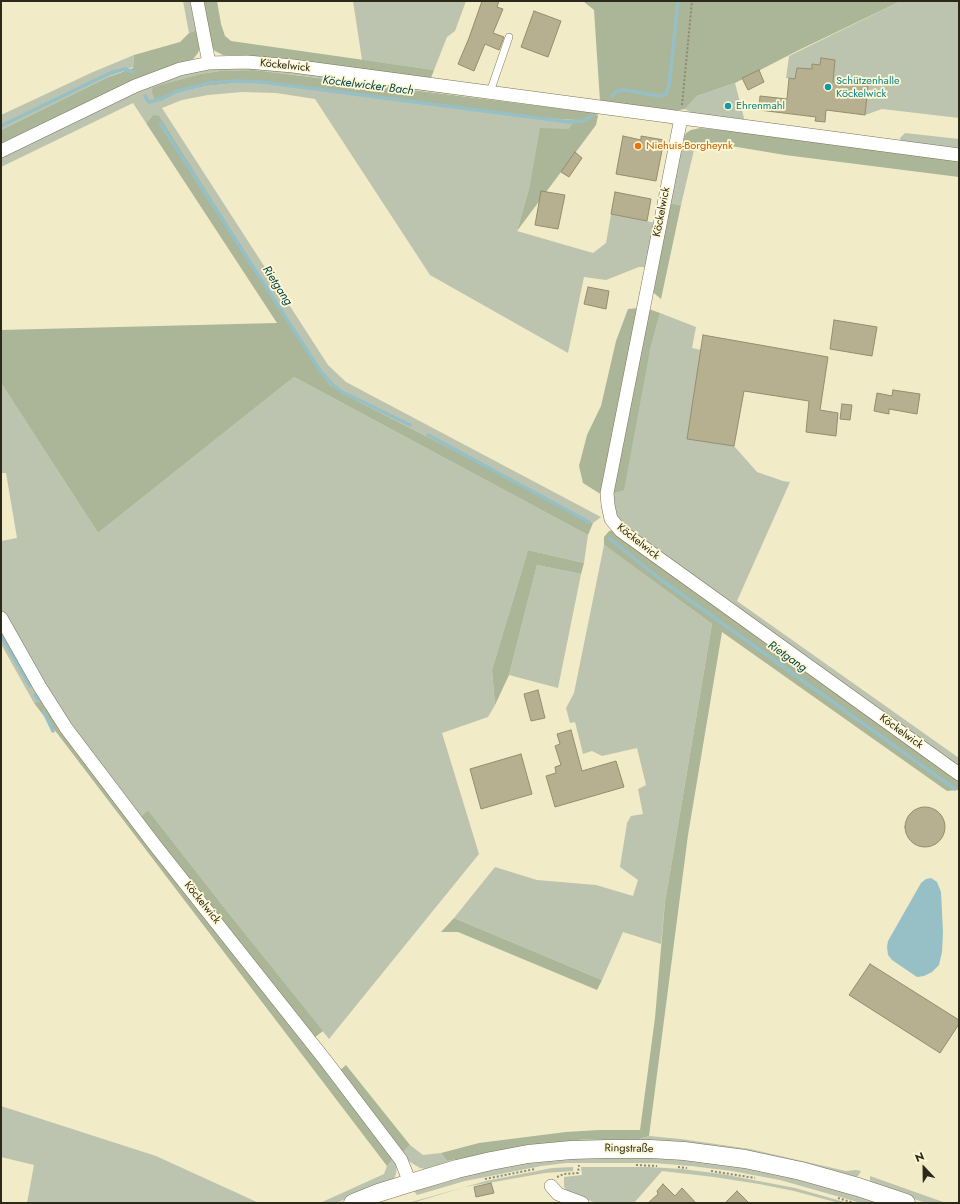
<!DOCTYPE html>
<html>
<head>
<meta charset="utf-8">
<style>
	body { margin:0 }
	#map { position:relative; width:960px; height:1204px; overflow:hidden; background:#f1ebc7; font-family:Jost,sans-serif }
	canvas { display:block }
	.frame { position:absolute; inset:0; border:2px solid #2c291b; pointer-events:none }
	.north { position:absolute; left:904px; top:1148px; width:40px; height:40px; -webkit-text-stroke:3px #fff8d4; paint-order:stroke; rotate:338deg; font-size:11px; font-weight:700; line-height:16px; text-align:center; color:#2c291b }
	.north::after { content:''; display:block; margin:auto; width:14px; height:18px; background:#2c291b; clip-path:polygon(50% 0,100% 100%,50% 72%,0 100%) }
</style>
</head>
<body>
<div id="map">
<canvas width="960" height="1204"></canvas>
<div class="frame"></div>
<div class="north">N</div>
</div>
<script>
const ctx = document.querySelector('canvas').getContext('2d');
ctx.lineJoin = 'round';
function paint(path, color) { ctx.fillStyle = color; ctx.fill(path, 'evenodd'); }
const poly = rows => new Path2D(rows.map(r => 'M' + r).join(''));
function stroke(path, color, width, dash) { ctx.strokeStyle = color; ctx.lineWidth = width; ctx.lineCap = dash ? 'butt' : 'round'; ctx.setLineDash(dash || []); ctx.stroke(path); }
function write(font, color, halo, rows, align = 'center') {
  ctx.font = font + ' Jost,sans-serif'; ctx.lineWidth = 3.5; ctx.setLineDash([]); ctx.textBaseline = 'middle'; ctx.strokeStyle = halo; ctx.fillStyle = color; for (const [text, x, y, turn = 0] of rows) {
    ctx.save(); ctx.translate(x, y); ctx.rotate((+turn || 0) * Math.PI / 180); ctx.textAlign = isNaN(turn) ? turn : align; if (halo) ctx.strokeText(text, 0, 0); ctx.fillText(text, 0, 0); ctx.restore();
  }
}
paint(poly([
	[183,1,194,1,199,29,189,33],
	[353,1,466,1,455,31,447,37,434,70,362,60],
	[901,1,959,1,959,118,882,109,865,115,868,86,833,82,835,60,821,58,820,65,812,64,812,69,797,68,795,79,786,78,789,56],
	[134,55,133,67,106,78,1,130,1,115,93,72],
	[254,66,599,111,598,116,595,112,254,70,220,71,200,74,154,87,155,100,178,92,206,86,245,82,316,89,529,117,577,120,568,129,530,185,517,231,593,253,606,243,611,214,656,223,646,267,639,267,606,280,584,277,568,353,430,275,315,99,276,93,242,92,208,95,182,100,162,108,328,365,346,382,601,517,593,523,420,433,355,400,330,385,153,115,146,123,133,103,1,167,1,156,169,77,211,68],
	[735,83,744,118,744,122,695,115,685,109,697,96],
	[905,133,959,139,959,151,900,142,900,138],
	[680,148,694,150,681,205,667,203],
	[660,313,696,327,692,348,701,350,687,439,734,446,757,472,783,481,790,482,737,601,959,758,959,767,632,535,615,517,611,494],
	[294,377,588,535,584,563,528,550,492,670,495,705,488,717,442,733,479,854,329,1039,227,911,148,810,139,818,94,760,45,687,1,610,1,541,17,538,6,473,1,473,1,383,98,533],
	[604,545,712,624,665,902,661,944,623,932,602,980,454,918,495,867,537,880,596,885,633,896,638,880,620,867,627,823,631,816,643,814,638,789,646,785,637,748,602,756,592,751,583,754,575,722,570,723,566,708,574,693],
	[537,565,581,574,558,688,509,675],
	[1,627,43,700,34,703,1,644],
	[1,1106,156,1156,259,1203,27,1203,34,1165,1,1157],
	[649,1136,681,1139,750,1149,846,1171,856,1170,861,1171,858,1176,853,1179,675,1144,430,1170,420,1168,410,1162,402,1153,410,1145,423,1155,441,1153,447,1161,509,1149,554,1143,586,1139,639,1139],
	[671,1156,760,1168,889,1203,861,1203,780,1180,732,1171,691,1166,654,1163,566,1163,541,1166,465,1181,417,1195,414,1191,478,1170,563,1157],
	[394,1158,397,1163,396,1174,393,1181,354,1195,337,1203,320,1203,384,1174,387,1166],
	[573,1167,573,1171,545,1173,465,1187,412,1203,408,1203,486,1181,552,1168],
	[581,1167,649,1167,682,1169,722,1174,795,1188,848,1203,839,1203,794,1191,759,1184,714,1177,662,1171,634,1203,596,1203,568,1192,564,1187,564,1177,582,1175],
	[870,1176,946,1203,926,1203,873,1185,870,1181]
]), '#bcc4af');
paint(poly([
	[201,1,217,1,221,24,225,36,231,41,434,70,431,78,299,61,240,55,223,55,215,51,210,45],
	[583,1,901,1,797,51,735,83,697,96,685,109,673,111,600,101,594,10],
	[199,29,201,43,198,53,193,59,159,70,134,80,1,144,1,130,106,78,133,68,134,55,180,42,189,33],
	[254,70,595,113,598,116,596,125,517,231,530,185,540,128,568,129,576,120,529,117,316,89,245,82,206,86,178,92,155,100,152,92,153,87,200,74,220,71],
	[153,115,159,116,321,372,330,385,355,400,420,433,593,523,588,535,294,377,98,533,1,383,1,330,277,323,146,123],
	[700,128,731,131,959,161,959,177,785,155,713,143,701,144,694,150,680,148,686,133,691,130],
	[667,203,681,205,661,299,654,293,651,287],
	[640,308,602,495,583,483,579,466,587,435,601,406,616,341,628,309],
	[646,308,660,313,650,350,624,490,611,494],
	[615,530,959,775,959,789,958,790,947,791,722,632,688,835,649,1136,639,1139,586,1139,554,1143,509,1149,447,1161,441,1153,479,1143,566,1132,599,1130,640,1130,655,1018,665,902,712,624,604,545,604,537,609,531],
	[528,550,584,563,581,574,537,565,509,675,495,705,492,670],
	[43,700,394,1158,387,1166,34,703],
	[148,810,227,911,323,1031,314,1038,139,818],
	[454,918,602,980,597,990,458,932,441,932],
	[346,1065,410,1145,402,1153,338,1072]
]), '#aab697');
paint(poly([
	[931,878,937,882,941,892,943,933,942,952,939,965,932,972,924,976,917,977,892,960,888,955,887,947,888,941,921,883,926,879]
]), '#96c0c6');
stroke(poly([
	[145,96,149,102,161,99,178,91,209,83,237,81,262,82,569,122,583,121,592,116],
	[612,96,617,91,625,90,659,96,666,94,669,86,678,1],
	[160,123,321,372,332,384,342,392,410,425],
	[1,126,110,73,125,69,133,72],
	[428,435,589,522],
	[609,538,660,579,955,789],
	[1,635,30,686],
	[35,695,38,700],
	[44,712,53,731]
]), '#96c0c6', 3.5);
const building = poly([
	[482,1,499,1,497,7,503,9,493,33,504,37,499,50,485,44,474,71,458,64,469,38,482,1],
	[534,11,561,21,548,57,521,47,534,11],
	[821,58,835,60,833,82,868,86,865,115,826,110,825,122,815,121,816,117,759,110,760,96,787,99,789,78,795,79,797,68,812,69,812,64,820,65,821,58],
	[759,70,764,82,748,90,742,78,759,70],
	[623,136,641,140,641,136,664,140,656,181,616,174,623,136],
	[575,152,582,158,569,177,561,172,575,152],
	[541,191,565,195,558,229,535,225,541,191],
	[615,192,651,199,647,221,611,214,615,192],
	[588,287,609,291,606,309,584,304,588,287],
	[834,320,877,327,872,356,830,349,834,320],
	[703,335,828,357,820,410,838,413,836,436,806,432,809,401,744,391,734,446,687,439,703,335],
	[893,390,920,394,917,414,889,409,889,414,874,411,877,393,892,396,893,390],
	[842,404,852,405,850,420,840,419,842,404],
	[538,690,545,718,531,721,524,694,538,690],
	[571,730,582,771,616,761,624,787,555,807,546,776,556,773,555,767,561,765,555,746,560,744,557,734,571,730],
	[521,754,532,794,481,809,470,769,521,754],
	'905 827a20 20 0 1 1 40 0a20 20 0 1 1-40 0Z',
	[870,964,959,1020,959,1024,940,1053,849,995,870,964],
	[491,1183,494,1193,476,1197,474,1187,491,1183],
	[663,1184,675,1196,682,1188,696,1203,648,1203,658,1194,657,1191,663,1184],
	[737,1191,749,1203,725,1203,737,1191]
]);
paint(building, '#b6b090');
stroke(building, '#938d6c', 1);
const lane = poly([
	[490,92,509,37]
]);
const street = poly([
	[197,1,209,63],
	[681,118,607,493,608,505,611,519,621,531,959,774],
	[1,151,135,86,180,69,209,63,247,62,293,66,959,155],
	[1,618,40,687,66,728,154,844,326,1061,401,1160,410,1183],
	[551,1186,558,1194,582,1203]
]);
const secondary = poly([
	[353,1203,378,1193,410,1183,457,1169,491,1161,528,1154,571,1150,607,1149,651,1149,684,1151,745,1159,801,1171,858,1187,906,1203]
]);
stroke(lane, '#7a7454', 8);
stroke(street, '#7a7454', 14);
stroke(secondary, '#7a7454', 19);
stroke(poly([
	[682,105,692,1],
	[636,1165,657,1166],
	[678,1167,687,1168],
	[711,1171,755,1178],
	[557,1177,564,1174,578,1173,579,1165],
	[485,1179,535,1169],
	[838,1198,854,1203]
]), '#8d8970', 2, [2, 2]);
stroke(lane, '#fff', 7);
stroke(street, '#fff', 13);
stroke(secondary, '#fff', 18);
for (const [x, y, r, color] of [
	[828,87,4,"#0f9aa8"],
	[728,106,4,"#0f9aa8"],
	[638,146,4,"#e8710a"]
]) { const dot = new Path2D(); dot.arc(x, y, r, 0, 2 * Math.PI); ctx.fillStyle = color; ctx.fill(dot); stroke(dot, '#fff8d4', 1.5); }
write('11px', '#2c291b', '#fff8d4', [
	["Köckelwick",285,66,6],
	["Köckelwick",662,212,-79],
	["Köckelwick",638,542,38],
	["Köckelwick",901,732,36],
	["Köckelwick",202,903,51],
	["Ringstraße",629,1149,1]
]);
write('11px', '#0d838f', '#fff8d4', [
	["Schützenhalle",836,81],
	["Köckelwick",836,94],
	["Ehrenmahl",736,106]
], 'left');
write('11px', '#c56008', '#fff8d4', [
	["Niehuis-Borgheynk",646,146]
], 'left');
write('italic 12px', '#05464e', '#fff8d4', [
	["Köckelwicker Bach",368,86,7],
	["Rietgang",277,286,57],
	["Rietgang",787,657,35]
]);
</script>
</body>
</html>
